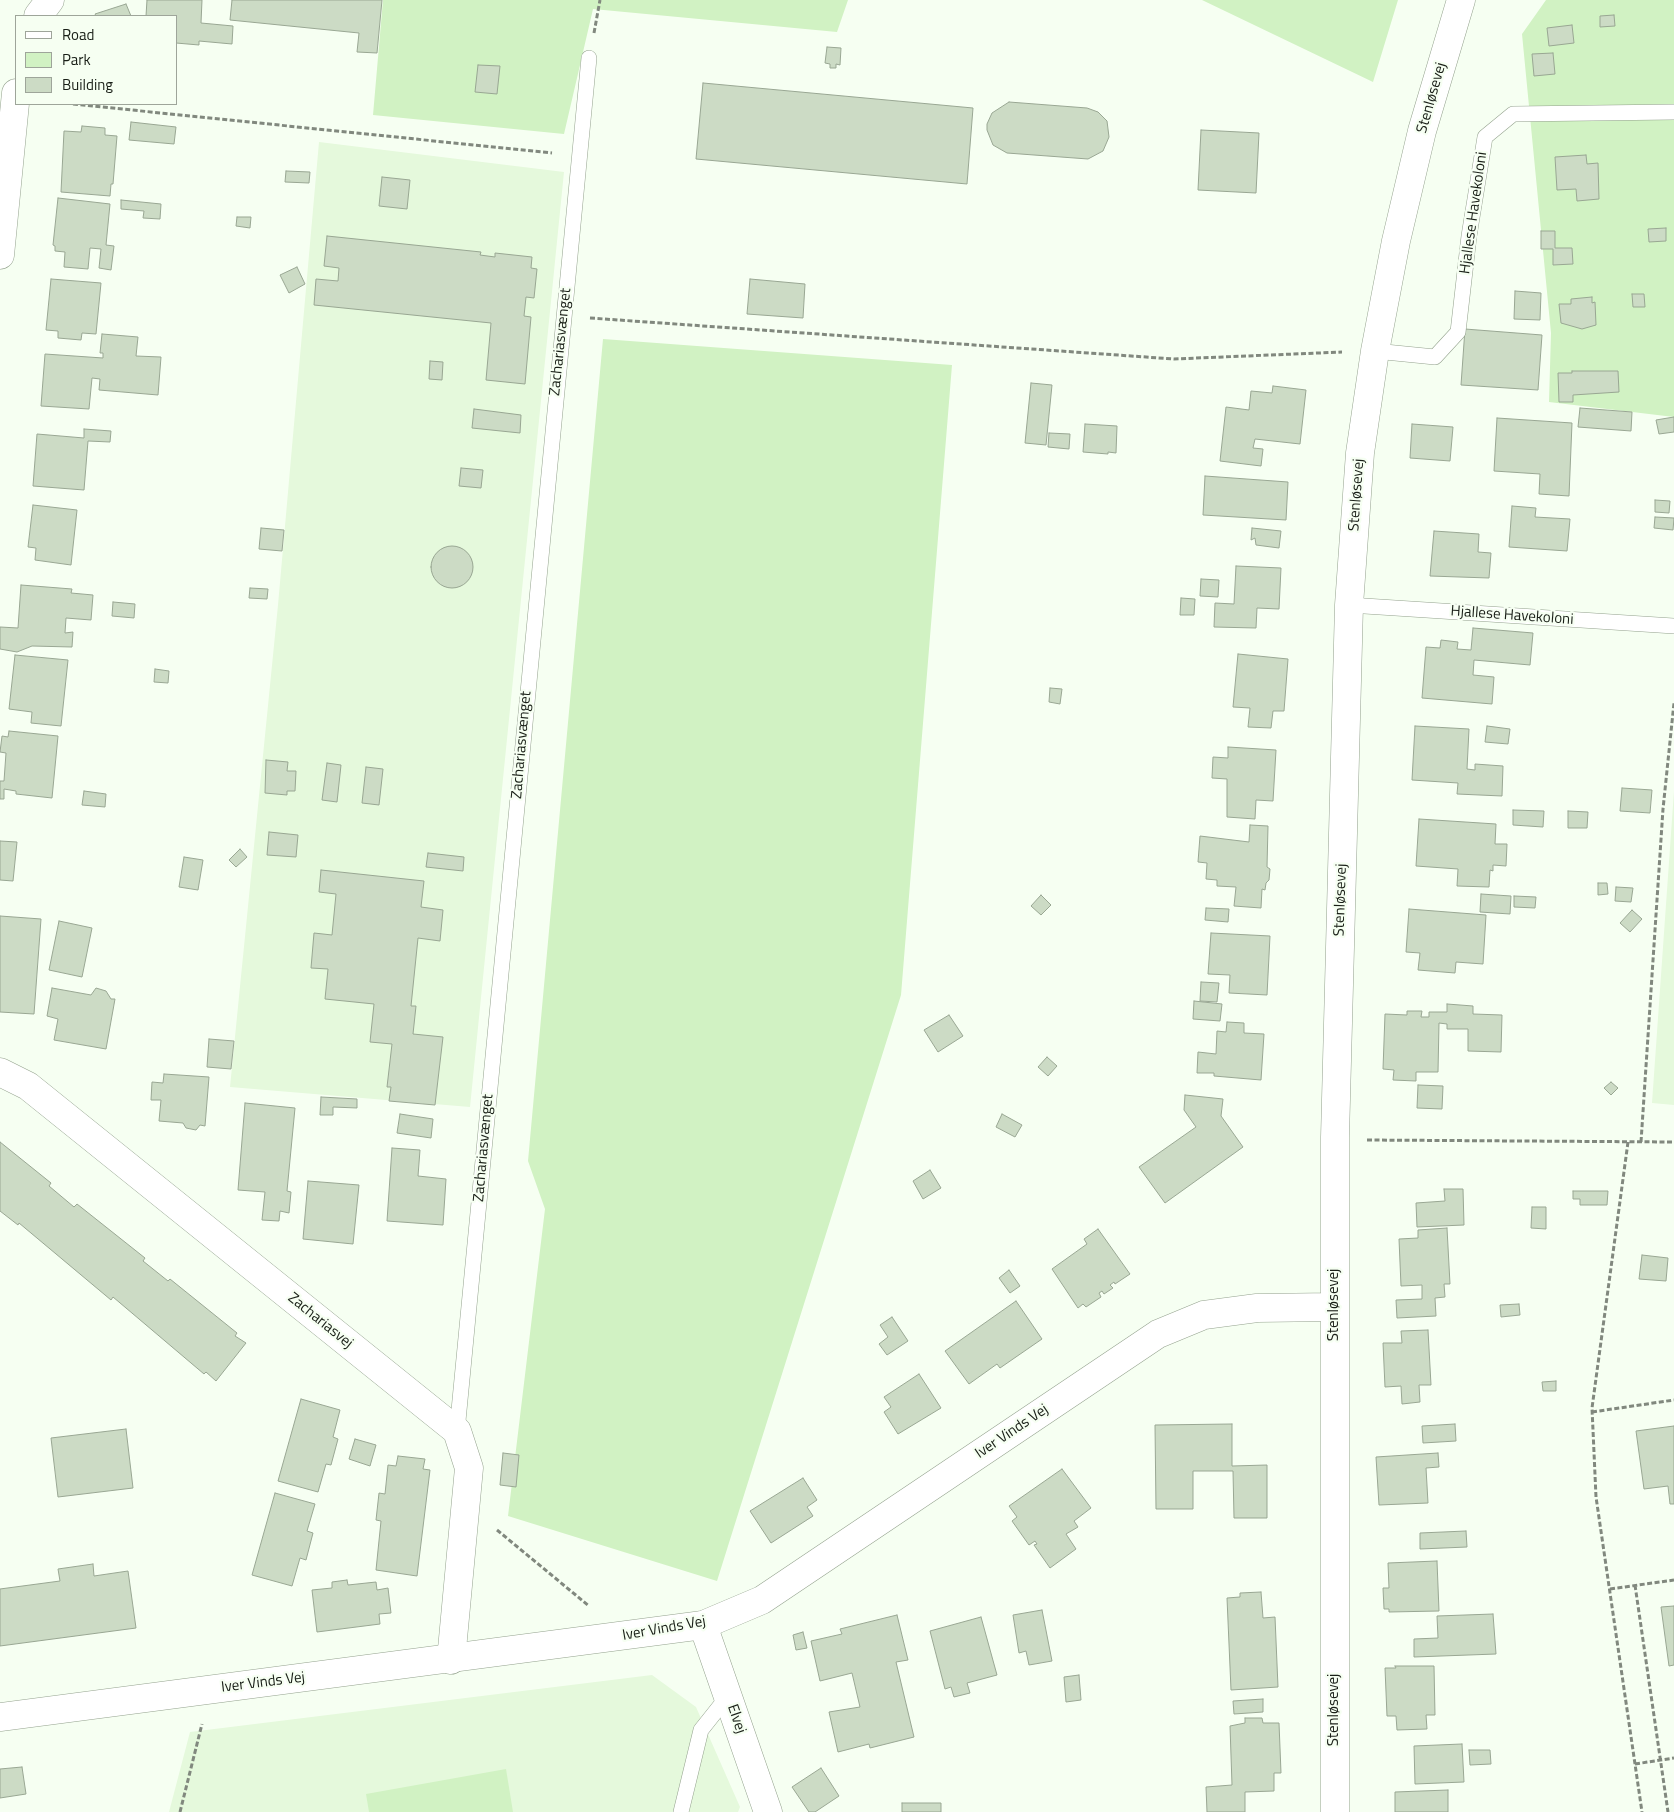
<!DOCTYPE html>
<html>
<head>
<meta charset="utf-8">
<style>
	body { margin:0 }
	#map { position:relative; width:1674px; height:1812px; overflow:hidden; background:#f6fff2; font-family:"Titillium Web",sans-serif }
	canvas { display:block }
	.legend { position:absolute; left:15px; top:15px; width:162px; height:90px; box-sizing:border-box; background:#f6fff2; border:1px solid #9ea59a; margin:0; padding:6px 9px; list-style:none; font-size:15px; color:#191f17 }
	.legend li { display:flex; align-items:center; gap:10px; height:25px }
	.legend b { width:25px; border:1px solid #9ea59a }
</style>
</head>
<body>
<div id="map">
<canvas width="1674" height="1812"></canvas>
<ul class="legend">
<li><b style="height:6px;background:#fff"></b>Road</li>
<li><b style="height:14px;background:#d1f2c3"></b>Park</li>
<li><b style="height:14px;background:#ccdbc5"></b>Building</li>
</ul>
</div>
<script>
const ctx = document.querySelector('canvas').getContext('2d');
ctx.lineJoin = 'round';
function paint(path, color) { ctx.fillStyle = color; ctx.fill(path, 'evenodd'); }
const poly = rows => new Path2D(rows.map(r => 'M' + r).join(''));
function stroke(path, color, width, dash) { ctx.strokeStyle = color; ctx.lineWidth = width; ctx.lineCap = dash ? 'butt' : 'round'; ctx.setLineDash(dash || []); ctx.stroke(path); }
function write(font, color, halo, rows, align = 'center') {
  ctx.font = font + ' "Titillium Web",sans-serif'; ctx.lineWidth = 4.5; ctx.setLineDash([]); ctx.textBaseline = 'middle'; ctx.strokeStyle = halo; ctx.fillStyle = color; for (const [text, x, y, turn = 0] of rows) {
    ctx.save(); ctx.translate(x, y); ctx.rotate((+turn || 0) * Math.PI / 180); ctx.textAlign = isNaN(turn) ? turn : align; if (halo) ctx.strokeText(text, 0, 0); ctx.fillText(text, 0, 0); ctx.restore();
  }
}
paint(poly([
	[319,142,564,172,470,1107,230,1087,278,605],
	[1674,791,1674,1105,1652,1103],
	[652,1675,696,1707,740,1807,738,1812,169,1812,190,1732]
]), '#e5f9dc');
paint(poly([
	[383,0,848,0,837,32,593,9,564,134,373,115],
	[1202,0,1398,0,1373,82],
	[1546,0,1674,0,1674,417,1549,402,1551,333,1522,34],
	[603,339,952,365,901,995,717,1581,508,1516,545,1209,528,1161],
	[506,1769,513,1812,369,1812,366,1794]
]), '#d1f2c3');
const building = poly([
	[147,0,202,0,201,23,233,26,232,44,199,41,199,45,176,43,176,16,146,16,147,0],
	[232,0,382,0,377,53,357,52,359,33,230,20,232,0],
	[126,4,131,16,96,16,95,14,126,4],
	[1614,15,1615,26,1600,27,1600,16,1614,15],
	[1572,25,1574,43,1549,46,1547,28,1572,25],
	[827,47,841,48,840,65,836,64,836,68,830,68,830,64,825,63,827,47],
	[1553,53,1555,74,1534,76,1532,54,1553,53],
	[478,65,500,66,497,94,475,92,478,65],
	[703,83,973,108,967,184,696,159,703,83],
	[1009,102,1087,108,1098,112,1107,121,1109,137,1103,151,1088,159,1007,153,993,145,987,130,987,124,992,113,1009,102],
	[131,122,176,127,174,144,129,140,131,122],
	[82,126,105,128,105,135,117,136,113,184,111,184,110,196,61,192,64,131,81,132,82,126],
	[1201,130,1259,133,1256,193,1198,190,1201,130],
	[1586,155,1587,164,1598,163,1599,199,1577,201,1576,189,1557,190,1555,157,1586,155],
	[286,171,310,172,309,183,285,182,286,171],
	[382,177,410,180,407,209,379,206,382,177],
	[58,198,110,204,106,245,114,246,111,270,99,268,101,249,90,248,88,269,64,267,65,252,55,251,55,246,53,245,58,198],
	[121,200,161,204,160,219,143,218,144,211,121,209,121,200],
	[237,217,251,217,250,228,236,226,237,217],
	[1666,228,1666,241,1649,242,1648,229,1666,228],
	[1541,231,1555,231,1555,248,1572,248,1573,264,1553,265,1553,249,1541,249,1541,231],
	[327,236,481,252,480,255,495,257,495,253,532,257,531,268,537,269,534,298,526,297,524,316,531,317,525,384,486,380,491,323,314,305,316,279,338,281,339,268,324,266,327,236],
	[297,267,305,284,289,293,280,275,297,267],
	[51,279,101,283,96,334,82,333,81,340,58,338,58,331,46,330,51,279],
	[750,279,805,284,803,318,747,314,750,279],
	[1515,291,1541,293,1540,320,1514,319,1515,291],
	[1632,294,1644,294,1645,307,1633,307,1632,294],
	[1592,297,1592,303,1595,302,1596,325,1582,329,1561,323,1559,304,1571,304,1571,299,1592,297],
	[1465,329,1542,335,1538,390,1461,385,1465,329],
	[102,334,138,337,136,356,161,357,158,395,99,390,100,379,92,378,89,409,41,406,45,354,103,358,103,353,100,353,102,334],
	[430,361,443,362,442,380,429,379,430,361],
	[1572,371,1618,371,1619,392,1573,395,1573,402,1559,402,1558,373,1572,373,1572,371],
	[1031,383,1052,385,1046,445,1025,443,1031,383],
	[1273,386,1306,390,1300,444,1255,439,1253,448,1263,449,1261,466,1220,461,1226,407,1249,410,1251,391,1272,393,1273,386],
	[1580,408,1632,412,1631,431,1578,427,1580,408],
	[474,409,521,415,520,433,472,428,474,409],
	[1674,417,1674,432,1659,434,1656,420,1674,417],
	[1497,418,1572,423,1569,496,1539,494,1540,474,1494,471,1497,418],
	[1085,424,1117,426,1116,453,1108,452,1108,454,1083,452,1085,424],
	[1412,424,1453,427,1450,461,1410,458,1412,424],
	[84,429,111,431,110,442,88,441,84,490,33,486,37,434,84,438,84,429],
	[1049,433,1070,434,1069,449,1048,447,1049,433],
	[461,468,483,470,481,488,459,486,461,468],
	[1205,476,1288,482,1286,520,1203,515,1205,476],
	[1655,500,1670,501,1669,513,1655,512,1655,500],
	[33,505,77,510,71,565,35,560,36,548,28,547,33,505],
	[1512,506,1536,508,1535,517,1570,519,1567,551,1509,547,1512,506],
	[1655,517,1674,518,1673,530,1654,528,1655,517],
	[261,528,284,530,282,551,259,549,261,528],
	[1252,528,1281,531,1279,548,1256,545,1255,538,1251,540,1252,528],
	[1434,531,1479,534,1478,552,1491,553,1489,578,1430,576,1434,531],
	'431 567a21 21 0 1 1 42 0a21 21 0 1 1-42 0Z',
	[1236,566,1281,568,1279,609,1257,608,1256,628,1214,627,1215,603,1234,604,1236,566],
	[1201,579,1219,580,1218,597,1200,596,1201,579],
	[21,585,72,589,71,593,93,595,91,620,66,618,65,633,73,632,72,647,32,646,17,652,0,649,0,627,18,628,21,585],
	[250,588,268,589,267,599,249,598,250,588],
	[1181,598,1195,599,1194,615,1180,615,1181,598],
	[113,602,135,604,134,618,112,616,113,602],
	[1473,628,1533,633,1530,665,1474,660,1473,675,1494,677,1492,704,1422,698,1426,647,1440,648,1441,640,1458,642,1457,649,1471,650,1473,628],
	[1238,654,1288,659,1284,711,1273,711,1271,728,1248,727,1250,708,1233,707,1238,654],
	[15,655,68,660,61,726,31,723,32,712,9,709,15,655],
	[155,669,169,671,168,683,154,682,155,669],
	[1050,688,1062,689,1060,704,1049,702,1050,688],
	[1415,726,1469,729,1467,769,1475,770,1475,764,1503,766,1502,796,1457,794,1458,783,1412,780,1415,726],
	[1487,726,1510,729,1508,744,1485,742,1487,726],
	[9,731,58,736,52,798,16,794,16,791,4,789,4,799,0,799,0,781,4,781,6,753,0,752,2,736,8,737,9,731],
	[1228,747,1276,750,1273,801,1256,800,1255,819,1227,817,1227,779,1212,778,1213,757,1228,758,1228,747],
	[266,760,288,762,287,771,296,771,295,791,287,791,287,795,265,793,266,760],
	[327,763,341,765,337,802,322,800,327,763],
	[366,767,383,769,379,805,362,803,366,767],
	[1622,788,1652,790,1650,813,1620,811,1622,788],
	[84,791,106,794,105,807,82,805,84,791],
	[1513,810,1544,811,1543,827,1513,825,1513,810],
	[1568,811,1588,812,1587,828,1568,828,1568,811],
	[1419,819,1496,824,1495,844,1507,844,1506,866,1493,865,1493,871,1490,870,1489,887,1457,886,1458,869,1416,866,1419,819],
	[1250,825,1268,826,1267,867,1270,869,1269,880,1266,883,1265,890,1262,889,1261,908,1234,906,1236,887,1217,886,1217,880,1206,879,1207,863,1198,862,1200,836,1249,842,1250,825],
	[269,832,298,835,296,857,267,855,269,832],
	[0,841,17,842,13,881,0,880,0,841],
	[240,849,247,857,236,867,229,860,240,849],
	[428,853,464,857,463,871,426,867,428,853],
	[184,857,203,860,198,890,179,887,184,857],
	[321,870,424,881,421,907,443,910,440,941,418,938,411,1006,416,1006,413,1034,443,1037,435,1105,389,1101,391,1087,387,1087,392,1044,370,1042,374,1004,325,999,328,969,311,968,314,933,332,935,336,894,319,892,321,870],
	[1598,883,1607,883,1608,894,1598,895,1598,883],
	[1616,887,1633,888,1631,902,1615,901,1616,887],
	[1481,894,1511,896,1510,914,1480,912,1481,894],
	[1041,895,1051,905,1041,915,1031,906,1041,895],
	[1514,896,1536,897,1535,908,1514,907,1514,896],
	[1206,908,1229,909,1228,922,1205,920,1206,908],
	[1409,909,1486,915,1483,964,1456,962,1455,973,1418,970,1420,953,1406,952,1409,909],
	[1632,910,1642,919,1630,932,1620,923,1632,910],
	[0,916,41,919,34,1014,0,1012,0,916],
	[59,921,92,928,82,977,49,970,59,921],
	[1211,933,1270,936,1267,995,1229,993,1230,975,1208,974,1211,933],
	[1201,982,1219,983,1217,1002,1200,1001,1201,982],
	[52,988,91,995,96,988,106,991,111,999,115,999,106,1049,54,1040,58,1019,47,1016,52,988],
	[1194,1001,1222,1004,1220,1021,1193,1019,1194,1001],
	[1447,1004,1473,1006,1473,1014,1502,1015,1501,1052,1468,1051,1468,1029,1447,1029,1447,1024,1439,1023,1438,1072,1416,1072,1416,1081,1393,1080,1394,1070,1383,1069,1385,1014,1407,1015,1407,1011,1422,1011,1421,1017,1429,1017,1429,1012,1447,1012,1447,1004],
	[949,1015,963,1036,938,1052,924,1030,949,1015],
	[1227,1022,1244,1023,1244,1033,1264,1034,1261,1080,1214,1076,1214,1073,1197,1073,1198,1052,1216,1054,1217,1031,1226,1032,1227,1022],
	[209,1039,234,1041,231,1069,207,1067,209,1039],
	[1047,1057,1057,1066,1048,1076,1038,1067,1047,1057],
	[164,1074,209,1077,205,1126,200,1125,196,1130,186,1128,183,1123,159,1121,161,1100,151,1100,152,1082,163,1083,164,1074],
	[1611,1082,1618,1088,1611,1095,1604,1088,1611,1082],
	[1418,1085,1443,1086,1442,1109,1417,1108,1418,1085],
	[1185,1095,1223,1099,1221,1116,1243,1147,1165,1203,1139,1167,1196,1127,1184,1110,1185,1095],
	[321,1097,357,1099,357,1108,333,1107,333,1115,320,1115,321,1097],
	[245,1103,295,1108,287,1191,291,1192,289,1213,280,1211,279,1221,262,1220,265,1192,238,1190,245,1103],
	[400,1114,433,1119,431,1138,397,1133,400,1114],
	[1002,1114,1022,1125,1015,1137,996,1127,1002,1114],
	[0,1142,51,1183,49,1186,74,1207,77,1204,145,1258,143,1261,168,1281,170,1279,237,1333,235,1336,246,1343,216,1381,206,1372,204,1374,113,1297,111,1300,19,1223,18,1225,0,1211,0,1142],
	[392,1148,420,1150,418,1176,446,1179,443,1225,387,1221,392,1148],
	[930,1170,941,1188,923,1199,913,1181,930,1170],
	[308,1181,359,1185,353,1244,303,1239,308,1181],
	[1444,1189,1463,1189,1464,1225,1417,1227,1416,1203,1445,1201,1444,1189],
	[1573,1191,1608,1191,1607,1205,1580,1205,1580,1199,1573,1199,1573,1191],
	[1532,1207,1546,1207,1546,1229,1531,1228,1532,1207],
	[1447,1228,1450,1284,1444,1284,1445,1297,1435,1298,1436,1316,1397,1318,1396,1300,1422,1299,1422,1285,1401,1286,1399,1239,1418,1238,1418,1230,1447,1228],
	[1098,1229,1130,1274,1115,1284,1114,1282,1110,1285,1113,1288,1104,1294,1102,1291,1099,1293,1101,1297,1086,1307,1083,1304,1078,1308,1052,1269,1087,1244,1084,1239,1098,1229],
	[1642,1255,1668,1258,1666,1281,1639,1279,1642,1255],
	[1009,1270,1020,1286,1010,1293,999,1278,1009,1270],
	[1016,1301,1042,1339,1000,1368,997,1364,969,1384,945,1351,1016,1301],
	[1519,1304,1520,1315,1501,1317,1500,1305,1519,1304],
	[892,1317,908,1341,887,1355,879,1344,888,1337,880,1325,892,1317],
	[1428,1330,1431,1385,1419,1385,1420,1402,1402,1404,1401,1386,1385,1387,1383,1343,1402,1343,1401,1331,1428,1330],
	[919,1374,941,1408,898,1434,884,1412,891,1407,884,1397,919,1374],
	[1556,1381,1556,1391,1543,1391,1542,1382,1556,1381],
	[301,1399,340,1410,333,1437,338,1439,331,1465,326,1464,318,1492,278,1481,301,1399],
	[1232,1424,1232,1466,1267,1465,1267,1518,1234,1518,1233,1471,1193,1471,1193,1509,1156,1509,1155,1425,1232,1424],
	[1455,1424,1456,1441,1423,1443,1422,1426,1455,1424],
	[1674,1426,1674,1504,1670,1504,1668,1486,1644,1489,1636,1431,1674,1426],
	[126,1429,133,1488,58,1497,51,1438,126,1429],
	[355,1439,376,1445,370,1466,349,1459,355,1439],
	[503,1453,519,1455,516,1487,500,1485,503,1453],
	[1438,1453,1439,1467,1426,1468,1428,1503,1379,1505,1376,1457,1438,1453],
	[398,1456,425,1459,423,1469,430,1470,417,1576,376,1570,381,1521,376,1520,379,1493,385,1494,388,1465,396,1466,398,1456],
	[1062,1469,1091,1508,1074,1521,1078,1527,1066,1534,1076,1549,1050,1568,1034,1545,1037,1544,1035,1541,1029,1545,1012,1521,1017,1517,1009,1506,1062,1469],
	[803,1478,817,1500,807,1507,813,1516,771,1543,750,1511,803,1478],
	[275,1493,315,1504,307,1531,313,1533,306,1560,300,1558,292,1586,252,1575,275,1493],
	[1466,1531,1467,1547,1420,1549,1420,1533,1466,1531],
	[1437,1561,1439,1611,1389,1612,1389,1609,1384,1609,1383,1588,1389,1588,1388,1563,1437,1561],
	[93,1564,94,1576,128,1571,136,1628,0,1646,0,1589,60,1581,58,1569,93,1564],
	[347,1580,348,1585,376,1582,377,1590,388,1588,391,1613,379,1614,380,1624,317,1632,312,1590,332,1588,332,1582,347,1580],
	[1261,1592,1263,1618,1275,1617,1278,1687,1231,1690,1227,1598,1240,1597,1240,1593,1261,1592],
	[1674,1606,1674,1665,1669,1666,1661,1607,1674,1606],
	[1042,1610,1052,1661,1029,1665,1026,1651,1019,1653,1013,1615,1042,1610],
	[1493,1614,1496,1654,1414,1657,1414,1639,1438,1638,1437,1616,1493,1614],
	[897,1615,908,1660,896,1662,914,1737,870,1748,869,1744,838,1752,829,1712,860,1707,852,1673,820,1681,811,1641,842,1634,840,1629,897,1615],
	[981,1617,997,1675,967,1683,970,1693,954,1697,951,1687,945,1689,930,1631,981,1617],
	[803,1632,807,1648,796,1650,793,1635,803,1632],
	[1395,1666,1434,1666,1435,1715,1426,1715,1427,1729,1397,1730,1396,1716,1387,1716,1385,1668,1396,1668,1395,1666],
	[1079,1675,1081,1700,1066,1702,1064,1677,1079,1675],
	[1263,1699,1263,1712,1234,1714,1233,1701,1263,1699],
	[1245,1718,1262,1718,1263,1723,1279,1723,1281,1773,1274,1773,1274,1791,1245,1792,1245,1812,1207,1812,1206,1787,1232,1785,1230,1726,1245,1723,1245,1718],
	[1462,1744,1464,1782,1415,1784,1414,1746,1462,1744],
	[1469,1750,1490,1750,1491,1764,1470,1765,1469,1750],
	[22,1767,26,1794,0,1798,0,1769,22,1767],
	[821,1768,839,1796,815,1812,809,1812,792,1787,821,1768],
	[1448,1790,1448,1812,1395,1812,1395,1792,1448,1790],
	[902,1803,941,1803,941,1812,902,1812,902,1803]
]);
paint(building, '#ccdbc5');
stroke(building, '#99a793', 1);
const service = poly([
	[1375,351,1435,357,1458,332,1469,236,1485,137,1513,114,1674,112],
	[1349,605,1674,626],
	[457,1431,589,58],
	[681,1812,701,1730,728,1696]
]);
const minor = poly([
	[38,16,50,0],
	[0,255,16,93],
	[0,1072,28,1086,457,1431,469,1468,451,1660],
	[703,1625,768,1812]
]);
const tertiary = poly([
	[0,1717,703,1625,762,1600,1158,1334,1204,1315,1257,1308,1333,1307],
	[1335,1812,1335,1137,1349,605,1360,453,1375,351,1396,241,1422,131,1461,0]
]);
stroke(service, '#94a28e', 16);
stroke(minor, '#94a28e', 29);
stroke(tertiary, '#94a28e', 29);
stroke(poly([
	[594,33,600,0],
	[73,104,552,153],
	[590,318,1174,359,1342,352],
	[1367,1140,1674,1142],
	[1628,1142,1592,1408,1596,1497,1642,1812],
	[1641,1142,1663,809,1674,703],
	[1592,1412,1674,1400],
	[497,1530,589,1606],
	[1635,1585,1668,1812],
	[1610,1589,1674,1580],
	[1635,1764,1674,1758],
	[180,1812,202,1724]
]), '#81887e', 3, [5, 2.5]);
stroke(service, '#fff', 15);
stroke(minor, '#fff', 28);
stroke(tertiary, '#fff', 28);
write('15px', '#191f17', '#f6fff2', [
	["Stenløsevej",1432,98,-74],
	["Hjallese Havekoloni",1474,213,-82],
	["Zachariasvænget",561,342,-84],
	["Stenløsevej",1357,495,-86],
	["Hjallese Havekoloni",1512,616,4],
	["Zachariasvænget",522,745,-85],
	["Stenløsevej",1341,900,-88],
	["Zachariasvænget",484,1148,-85],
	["Stenløsevej",1334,1305,-90],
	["Zachariasvej",320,1321,39],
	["Iver Vinds Vej",1012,1432,-34],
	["Iver Vinds Vej",664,1629,-10],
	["Iver Vinds Vej",263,1683,-7],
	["Stenløsevej",1334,1710,-90],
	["Elvej",736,1719,71]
]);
</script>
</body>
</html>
